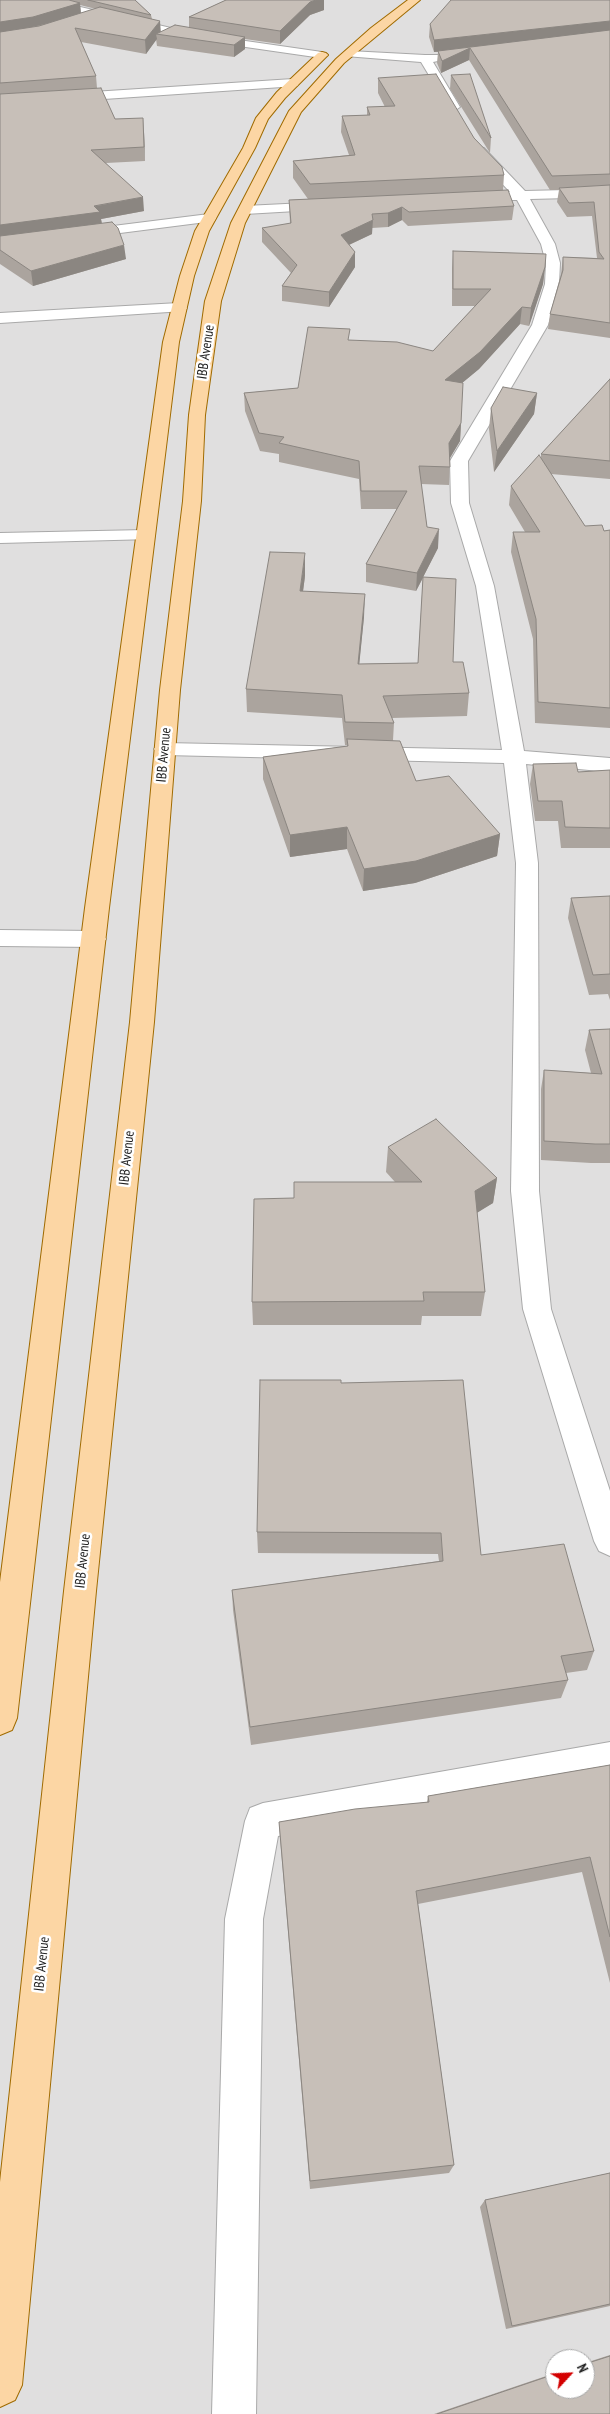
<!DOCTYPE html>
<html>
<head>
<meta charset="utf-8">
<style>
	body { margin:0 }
	#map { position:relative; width:610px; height:2414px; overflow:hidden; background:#f2efe9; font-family:"PT Sans Narrow",sans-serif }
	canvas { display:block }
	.north { position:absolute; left:545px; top:2349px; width:50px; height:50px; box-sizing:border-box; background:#fff; border:1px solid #a7a7a7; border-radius:50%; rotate:65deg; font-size:14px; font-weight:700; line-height:20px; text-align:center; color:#222 }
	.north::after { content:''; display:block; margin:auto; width:18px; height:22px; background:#d40000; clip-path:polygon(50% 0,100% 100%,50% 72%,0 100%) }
</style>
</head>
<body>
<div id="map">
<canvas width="610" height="2414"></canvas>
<div class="north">N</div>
</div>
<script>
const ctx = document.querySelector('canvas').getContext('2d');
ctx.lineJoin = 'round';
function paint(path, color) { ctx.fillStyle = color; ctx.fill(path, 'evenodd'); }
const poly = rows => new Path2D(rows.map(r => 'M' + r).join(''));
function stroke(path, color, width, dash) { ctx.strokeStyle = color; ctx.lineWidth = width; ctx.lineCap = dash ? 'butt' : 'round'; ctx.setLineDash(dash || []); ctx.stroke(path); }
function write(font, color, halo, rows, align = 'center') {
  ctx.font = font + ' "PT Sans Narrow",sans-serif'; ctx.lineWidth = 5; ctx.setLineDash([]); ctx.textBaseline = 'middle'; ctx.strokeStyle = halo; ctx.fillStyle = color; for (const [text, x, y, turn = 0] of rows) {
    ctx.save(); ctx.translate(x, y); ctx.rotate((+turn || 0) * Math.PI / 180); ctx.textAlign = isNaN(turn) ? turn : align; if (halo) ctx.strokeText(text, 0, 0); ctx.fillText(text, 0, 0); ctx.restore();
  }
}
paint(poly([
	[0,0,610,0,610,2414,0,2414],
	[555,2359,585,2359,585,2389,555,2389]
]), '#e0dfdf');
const minor = poly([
	[31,0,50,0,197,34,322,52,328,55,322,58,197,40,36,3,31,0],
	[349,51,425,55,448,55,450,57,448,59,433,62,460,107,454,111,450,110,421,62,345,56,343,54,345,52,349,51],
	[293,79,297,80,299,83,297,86,0,106,0,98,293,79],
	[479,147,484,148,525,191,610,189,610,197,530,199,555,244,560,263,559,284,548,325,468,461,469,503,494,586,524,751,610,758,610,772,526,764,538,863,539,1191,551,1309,610,1491,610,1556,599,1551,594,1541,523,1309,511,1191,516,863,504,763,165,755,158,754,154,749,158,744,165,743,502,750,476,586,451,503,450,461,532,325,545,284,546,263,541,244,517,200,504,200,497,196,499,193,510,192,474,154,473,151,474,148,479,147],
	[326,202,333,206,331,209,245,214,238,210,245,206,326,202],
	[209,214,214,215,216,218,214,221,81,238,74,234,81,230,209,214],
	[179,303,187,308,184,311,0,323,0,313,179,303],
	[146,530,152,531,155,535,152,539,0,543,0,533,146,530],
	[0,930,94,931,102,933,106,939,102,945,94,947,0,946,0,930],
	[610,1742,610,1778,278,1836,263,1919,256,2414,212,2414,225,1919,245,1821,250,1808,263,1803,610,1742]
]);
const major = poly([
	[408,0,420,0,344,63,301,112,245,223,221,301,205,415,201,501,180,690,154,1022,96,1591,22,2385,15,2400,0,2407,0,2182,64,1591,130,1022,160,690,183,501,189,415,205,301,231,223,289,111,336,59,371,28,408,0],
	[322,52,326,53,328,55,285,98,268,119,255,148,209,231,194,276,179,342,109,908,17,1718,12,1730,0,1735,0,1582,85,908,163,342,180,276,195,231,243,148,256,118,277,92,318,53,322,52]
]);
stroke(minor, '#a9a9a9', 2);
stroke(major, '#a06b00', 2);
paint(minor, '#fff');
paint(major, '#fcd6a4');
paint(poly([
	[0,0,135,0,151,15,152,19,160,32,189,28,189,17,226,0,337,0,324,0,324,10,310,15,280,44,245,39,245,49,234,57,157,46,156,39,146,54,81,42,96,76,97,88,115,119,144,132,145,161,106,163,144,211,101,219,102,223,126,259,33,286,0,264],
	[80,5,96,9,81,13],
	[610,0,610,338,548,329,550,314,561,274,563,257,597,258,592,216,567,217,557,202,559,190,550,190,469,60,441,73,437,63,438,52,434,52,429,37,430,24],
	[451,75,491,138,490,153,450,89],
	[378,78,474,138,504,175,503,190,514,206,512,220,408,226,402,220,388,227,372,228,372,234,349,245,355,252,355,267,329,307,282,301,282,286,291,273,262,242,262,228,290,224,289,200,308,199,293,178,293,161,349,155,341,132,342,116,367,115,367,107,385,107,378,93],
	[453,251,545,267,543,284,529,326,520,324,479,369,462,383,461,423,460,441,450,458,449,485,421,484,427,527,438,548,423,577,453,662,469,693,467,716,392,718,394,723,393,740,416,781,500,834,497,856,415,883,363,891,347,849,290,857,263,779,263,757,347,746,347,745,345,745,342,718,247,712,246,689,305,576,303,591,364,617,359,664,418,663,423,578,416,591,366,582,366,564,397,509,361,509,359,479,279,462,279,454,260,451,245,411,244,393,298,388,349,340,433,351,475,306,452,306,452,268],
	[610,379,610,479,551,474,585,526,604,531,610,530,610,728,535,723,533,639,511,552,513,532,525,532,509,505,511,486,541,458,541,454],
	[537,393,534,414,494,472,489,429,491,408],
	[533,764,578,772,610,770,610,848,561,848,558,821,535,821,530,784],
	[610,896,610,1000,608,994,589,995,568,918,571,898],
	[610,1029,610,1163,591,1163,541,1160,541,1089,544,1070,591,1073,585,1050,589,1030],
	[388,1147,497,1178,493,1203,477,1212,485,1292,481,1316,422,1316,421,1325,253,1325,252,1302,294,1198,395,1182,386,1172],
	[341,1383,481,1555,594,1651,587,1670,566,1673,568,1680,561,1698,251,1745,233,1610,232,1590,439,1561,438,1554,258,1553,257,1532],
	[610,1765,610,1983,582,1872,418,1904,454,2165,449,2173,310,2189,280,1838,279,1822,427,1802,428,1796],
	[610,2173,610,2306,506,2329,480,2207,485,2200],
	[610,2355,610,2414,434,2414,555,2373,555,2389,585,2389,585,2363]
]), '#aba49e');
paint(poly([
	[316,0,324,0,324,10,310,15,280,44,280,31,310,2],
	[80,3,81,15,0,35,0,22],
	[160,21,161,34,156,34,157,39,146,54,145,40],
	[610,21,610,33,470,48,469,60,441,73,442,61,469,48,434,52,434,40],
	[245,37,245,49,234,57,234,45],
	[143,118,144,132,145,161,144,147],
	[143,197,144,211,101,219,102,226,0,240,0,225],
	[402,207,402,220,388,227,388,213],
	[373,220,372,234,340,249,341,235],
	[124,245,126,259,33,286,31,271],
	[355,252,355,267,329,307,329,292],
	[545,267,543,284,529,326,531,308],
	[522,307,520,324,479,369,444,398,445,380],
	[537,393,534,414,494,472,497,451],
	[461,423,460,441,448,461,449,443],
	[439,529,438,548,416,591,417,573],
	[305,553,305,576,300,614,300,591],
	[365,594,364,617,357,687,358,664],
	[347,827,347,849,290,857,290,835],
	[500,834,497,856,415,883,363,891,364,869],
	[497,1178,493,1203,472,1216,475,1191]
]), '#8b8681');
const building = poly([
	[0,0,69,0,80,3,33,17,0,22,0,0],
	[88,0,135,0,151,15,88,0],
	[226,0,316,0,310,2,280,31,189,17,226,0],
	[451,0,610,0,610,21,434,40,430,24,451,0],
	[100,7,160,21,145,40,75,28,96,76,0,83,0,32,39,26,100,7],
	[175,25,245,37,234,45,156,34,175,25],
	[610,30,610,174,552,176,470,48,442,61,438,51,610,30],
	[436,74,474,138,502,167,504,175,310,184,293,161,355,155,342,116,370,115,367,107,395,106,378,78,436,74],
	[470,74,491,138,451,75,470,74],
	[101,88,115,119,143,118,144,147,91,150,143,197,94,206,100,212,0,225,0,94,101,88],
	[610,185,610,323,550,314,563,270,563,257,604,259,599,252,594,202,569,203,559,188,610,185],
	[508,190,514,206,409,212,402,207,388,213,372,214,373,220,341,235,355,252,329,292,282,286,297,265,262,228,291,223,289,200,508,190],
	[112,222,118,228,124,245,31,271,0,250,0,236,112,222],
	[453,251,546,254,545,267,531,308,522,307,480,352,445,380,463,383,461,423,449,443,450,467,419,466,427,527,439,529,417,573,366,564,407,491,361,491,359,461,279,443,284,437,259,433,244,393,298,388,308,327,350,329,348,340,397,342,433,351,491,289,453,289,453,251],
	[610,379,610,461,541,454,610,379],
	[503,387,537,393,497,451,491,408,503,387],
	[539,455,585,526,602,525,604,531,610,530,610,708,538,702,536,619,513,532,540,532,511,486,539,455],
	[270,552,305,553,300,591,365,594,358,664,418,663,423,577,456,579,453,662,463,662,469,693,383,696,394,723,345,722,342,695,246,689,270,552],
	[347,739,400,741,416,781,449,776,500,834,416,861,364,869,347,827,290,835,263,757,348,746,347,739],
	[576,763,578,772,610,770,610,828,565,827,562,801,538,801,533,764,576,763],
	[610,896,610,974,593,975,571,898,610,896],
	[610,1029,610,1144,595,1144,544,1141,544,1070,602,1074,589,1030,610,1029],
	[436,1119,497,1178,475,1191,485,1292,423,1292,424,1301,252,1302,254,1199,294,1198,294,1182,422,1182,388,1147,436,1119],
	[260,1380,341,1380,341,1383,463,1380,481,1555,564,1544,594,1651,561,1656,568,1680,250,1727,232,1590,443,1561,441,1533,257,1532,260,1380],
	[610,1765,610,1937,590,1857,416,1891,454,2165,310,2181,279,1822,355,1809,429,1802,428,1796,610,1765],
	[610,2173,610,2304,512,2326,485,2200,610,2173],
	[610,2356,610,2414,437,2414,555,2374,555,2389,585,2389,585,2364,610,2356]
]);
paint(building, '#c7bfb8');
stroke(building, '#8b8681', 1);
write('14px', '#222', '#fff', [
	["IBB Avenue",206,352,-82],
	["IBB Avenue",164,755,-85],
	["IBB Avenue",127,1158,-84],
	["IBB Avenue",83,1561,-84],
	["IBB Avenue",42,1964,-84]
]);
</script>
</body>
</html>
